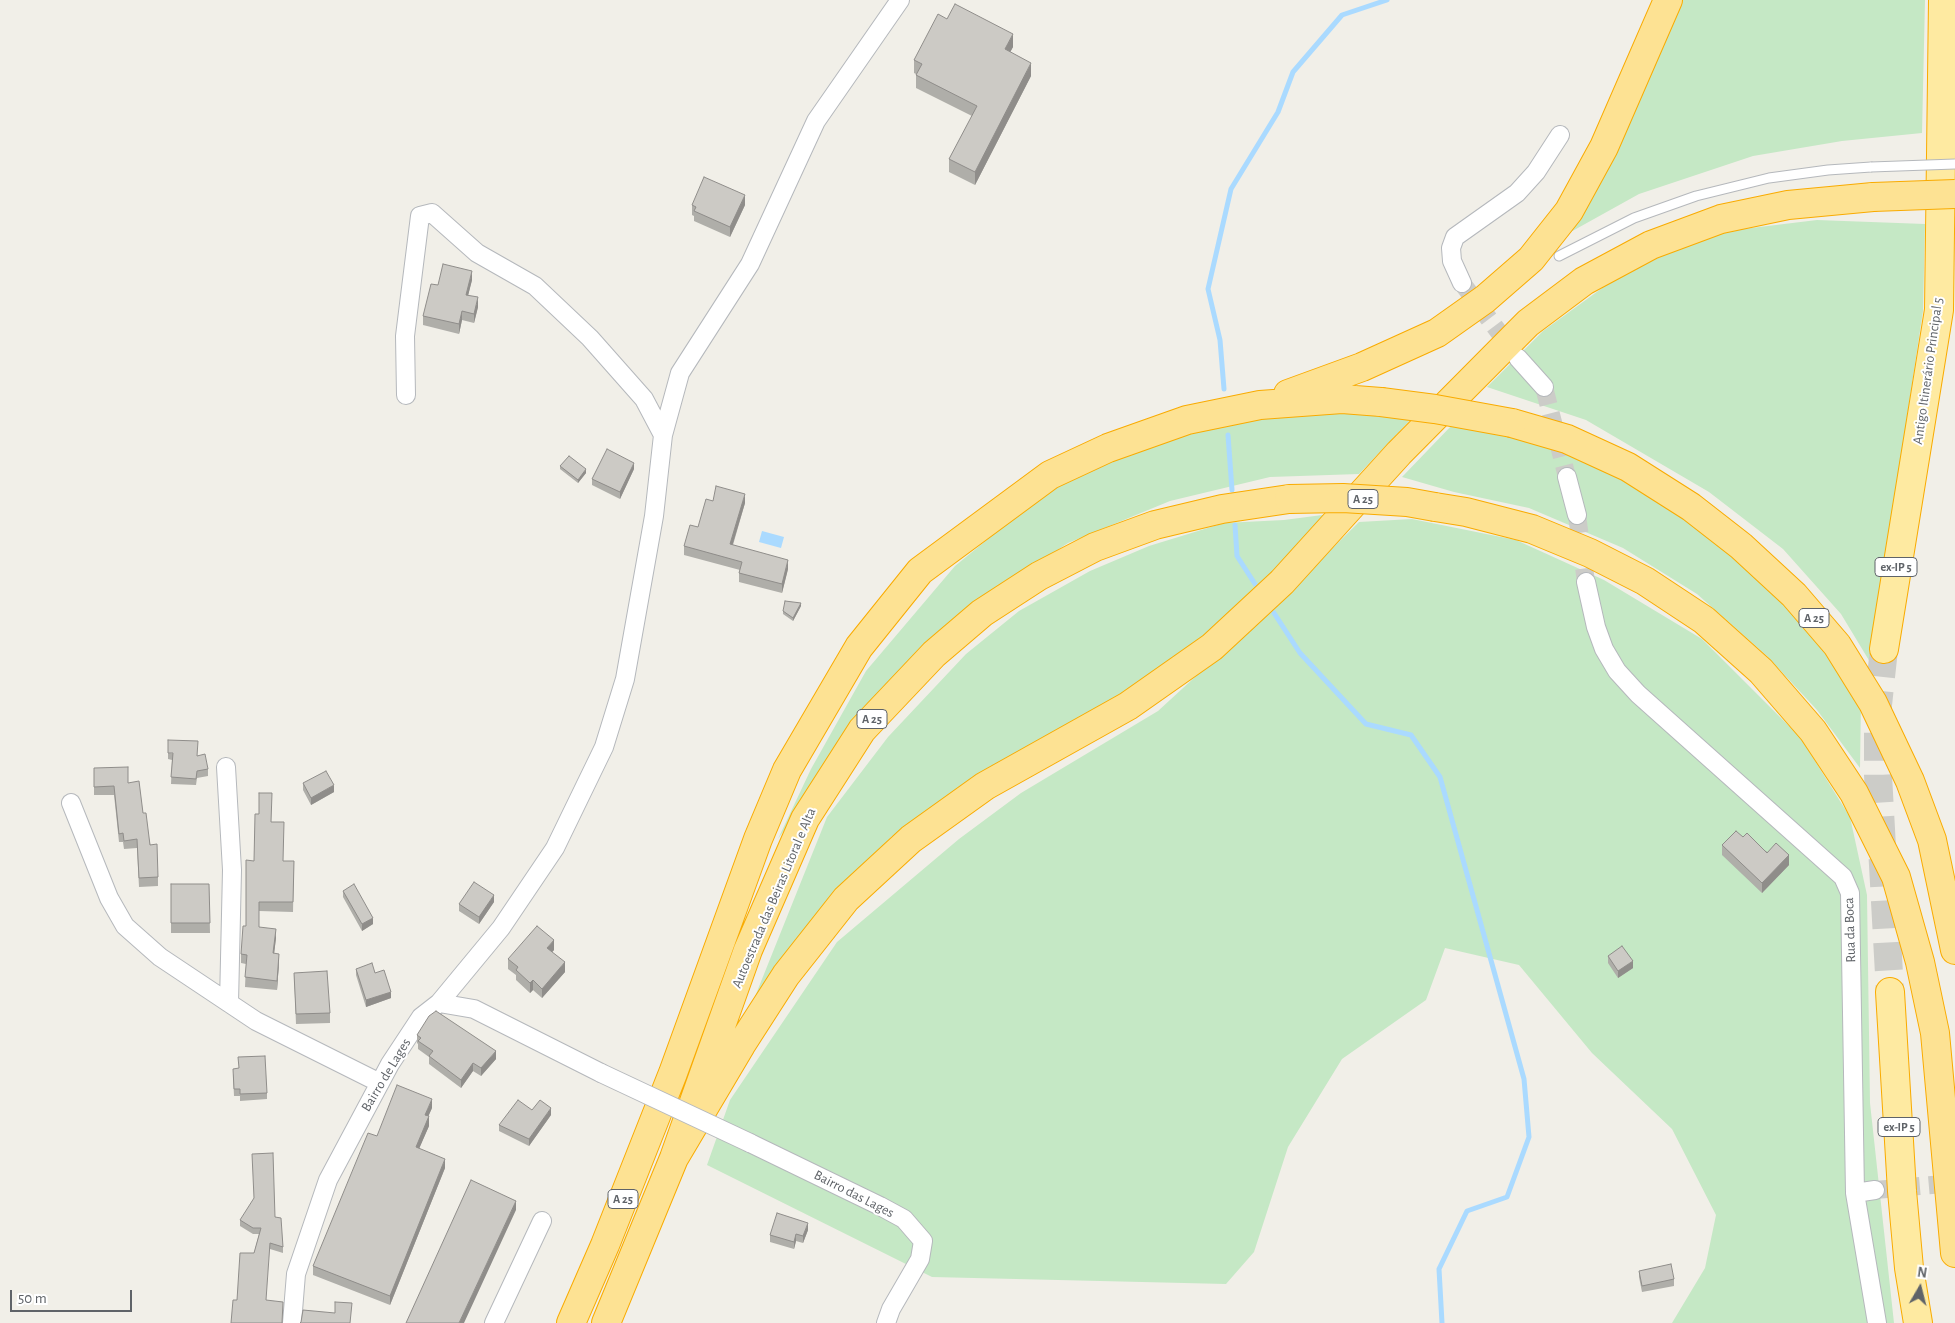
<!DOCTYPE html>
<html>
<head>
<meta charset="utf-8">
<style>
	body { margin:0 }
	#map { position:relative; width:1955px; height:1323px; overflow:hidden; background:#f1efe8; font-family:"Alegreya Sans",sans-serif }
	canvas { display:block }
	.north { position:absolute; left:1895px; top:1263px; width:50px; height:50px; -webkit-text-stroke:4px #fff; paint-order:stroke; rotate:8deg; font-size:14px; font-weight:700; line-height:20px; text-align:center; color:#5f6368 }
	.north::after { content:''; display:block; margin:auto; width:18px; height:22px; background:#5f6368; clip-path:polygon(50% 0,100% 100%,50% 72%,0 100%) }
	.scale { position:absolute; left:10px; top:1290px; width:122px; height:22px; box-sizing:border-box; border:2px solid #5f6368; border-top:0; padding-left:6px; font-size:15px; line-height:18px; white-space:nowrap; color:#5f6368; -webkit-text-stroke:4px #fff; paint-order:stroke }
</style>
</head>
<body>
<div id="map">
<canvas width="1955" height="1323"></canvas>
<div class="north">N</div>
<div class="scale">50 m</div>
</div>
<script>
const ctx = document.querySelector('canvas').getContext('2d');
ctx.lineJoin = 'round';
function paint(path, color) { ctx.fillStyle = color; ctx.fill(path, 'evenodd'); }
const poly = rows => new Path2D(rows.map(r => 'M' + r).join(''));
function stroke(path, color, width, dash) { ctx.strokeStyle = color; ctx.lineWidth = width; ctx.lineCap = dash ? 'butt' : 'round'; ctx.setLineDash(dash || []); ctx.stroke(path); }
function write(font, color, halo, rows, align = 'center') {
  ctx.font = font + ' "Alegreya Sans",sans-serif'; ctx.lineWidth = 4; ctx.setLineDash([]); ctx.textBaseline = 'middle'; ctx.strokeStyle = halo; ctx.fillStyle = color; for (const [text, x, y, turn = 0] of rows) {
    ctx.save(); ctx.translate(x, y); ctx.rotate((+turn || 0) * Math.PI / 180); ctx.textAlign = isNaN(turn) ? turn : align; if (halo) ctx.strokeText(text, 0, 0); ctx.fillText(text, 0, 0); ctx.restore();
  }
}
paint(poly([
	[1682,0,1925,0,1922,133,1842,141,1753,156,1639,194,1567,234],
	[1817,220,1925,224,1923,311,1870,662,1841,614,1783,549,1709,492,1586,420,1487,387,1543,331,1616,278,1710,233],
	[1301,409,1414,416,1359,474,1270,477,1170,501,1068,543,980,601,880,692,778,839,811,769,866,671,955,566,1049,489,1124,452,1182,432],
	[1453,424,1579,454,1650,490,1737,558,1796,614,1861,701,1860,768,1817,710,1767,656,1697,594,1623,548,1529,508,1454,492,1402,477],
	[1330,514,1291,555,1195,647,1128,695,941,802,891,837,843,889,746,1019,827,817,888,737,966,654,1019,611,1090,571,1149,546,1224,523,1284,520],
	[1412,519,1516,540,1604,580,1702,639,1800,737,1850,817,1867,895,1870,1103,1894,1323,1672,1323,1705,1268,1716,1215,1672,1129,1592,1053,1519,965,1445,948,1426,1000,1342,1059,1288,1147,1254,1252,1226,1284,932,1277,707,1165,730,1100,837,942,959,839,1021,793,1158,711,1293,587,1359,522]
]), '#c5e8c5');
paint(poly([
	[762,531,784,537,781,548,759,542]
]), '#aadaff');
stroke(poly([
	[1224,389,1220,340,1208,289,1231,189,1278,112,1293,72,1342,15,1387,0],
	[1228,435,1232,490],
	[1235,525,1237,556,1255,584],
	[1274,613,1300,653,1366,724,1411,735,1440,777,1524,1079,1529,1137,1507,1197,1467,1211,1439,1269,1442,1323]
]), '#aadaff', 5);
stroke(poly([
	[1462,283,1513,351],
	[1544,387,1567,477],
	[1577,515,1586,582],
	[1875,1190,1955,1183]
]), '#ccccc8', 18, [18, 9]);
stroke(poly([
	[1884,649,1878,705,1878,775,1890,992]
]), '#ccccc8', 28, [28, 14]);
const service = poly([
	[1559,256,1634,218,1696,196,1769,178,1828,170,1871,167]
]);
const minor = poly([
	[1462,283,1452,261,1451,248,1455,237,1517,193,1536,172,1560,135],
	[1518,358,1544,387],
	[406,395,405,336,420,216,432,213,477,253,535,286,590,338,644,399,663,435],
	[1567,477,1577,515],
	[1586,582,1596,627,1604,649,1617,671,1638,694,1843,877,1850,893,1855,1193,1877,1323],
	[226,767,232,870,229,1003],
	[71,803,109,898,125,926,160,957,256,1021,380,1083],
	[439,1003,501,928,555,848,604,747,625,679,654,516,663,435,680,373,750,264,816,121,900,0],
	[750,1143,880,1206,904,1219,923,1241,920,1259,891,1309,886,1323],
	[1855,1193,1875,1190],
	[292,1323,296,1274,328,1180,390,1064,421,1017,439,1003,474,1009,601,1073],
	[494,1323,542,1221]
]);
const trunk = poly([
	[1884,649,1939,310,1943,0],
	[1890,992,1902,1191,1909,1268,1918,1323]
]);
const motorway = poly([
	[1288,394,1362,367,1437,333,1485,299,1531,259,1569,211,1604,147,1668,0],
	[1512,423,1567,439,1628,467,1691,507,1741,546,1794,595,1837,645,1873,703,1910,781,1932,840,1955,950],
	[1435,507,1466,512,1532,529,1590,553,1645,581,1704,620,1761,671,1813,731,1854,793,1896,877,1920,962,1935,1033,1955,1253],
	[674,1158,741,1045,786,975,846,899,911,839,985,786,1128,706,1212,647,1282,582,1399,453,1528,323,1584,281,1651,245,1721,219,1788,205,1873,197],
	[571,1323,605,1245,673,1073,758,839,787,770,859,647,920,571,1050,475,1108,448,1187,420,1260,405,1342,399,1381,402],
	[606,1323,674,1158,748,950,805,819,862,730,934,654,982,613,1039,576,1095,547,1155,525,1222,509,1289,499]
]);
stroke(service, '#b5b8bc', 11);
stroke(minor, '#b5b8bc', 20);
stroke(trunk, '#f9ab00', 30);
stroke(motorway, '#f9ab00', 30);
stroke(service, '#fff', 9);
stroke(minor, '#fff', 18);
stroke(trunk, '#feeaa1', 28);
stroke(motorway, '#fde293', 28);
const serviceBridge = poly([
	[1871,167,1955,164]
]);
const minorBridge = poly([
	[601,1073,750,1143]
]);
const motorwayBridge = poly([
	[1873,197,1955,194],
	[1381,402,1435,409,1512,423],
	[1289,499,1343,498,1407,502,1435,507]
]);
stroke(serviceBridge, '#b5b8bc', 11, []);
stroke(minorBridge, '#b5b8bc', 20, []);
stroke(motorwayBridge, '#f9ab00', 30, []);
stroke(serviceBridge, '#fff', 9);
stroke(minorBridge, '#fff', 18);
stroke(motorwayBridge, '#fde293', 28);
paint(poly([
	[947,19,1013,47,1010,52,1031,76,975,185,949,172,949,159,972,116,916,88,916,74,914,73,914,60],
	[692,205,745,205,730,237,694,221,694,216,692,215],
	[472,280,468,295,478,307,474,323,462,320,459,334,423,325,423,316,438,285],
	[560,466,586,473,578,483,560,469],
	[634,469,620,499,592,485,592,479],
	[713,501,745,503,733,545,788,569,782,593,739,582,739,573,740,570,684,555,684,546,698,527],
	[801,606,793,621,783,614,783,611],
	[168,753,197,756,208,769,208,776,197,778,196,785,171,784,172,760,168,759],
	[94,768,128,783,143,813,158,877,158,886,139,887,137,848,124,849,123,842,119,842,114,795,94,795],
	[303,783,334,792,311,805,303,790],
	[271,822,283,861,294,861,293,912,259,911,259,927,276,938,274,953,279,963,277,990,245,987,246,964,241,963,241,954,246,926,254,861],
	[1743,837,1789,865,1762,893,1722,855,1722,845],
	[171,884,209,884,210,933,171,933],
	[343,891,373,924,362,931,343,897],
	[494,902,479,924,459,911,459,904],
	[554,950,552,952,565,972,542,998,533,990,530,993,516,980,516,975,508,969,508,959],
	[1608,956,1633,968,1618,978,1608,963],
	[356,969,375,973,391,998,366,1007,356,975],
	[294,973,330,1013,330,1023,296,1024],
	[417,1035,496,1059,481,1076,473,1071,461,1088,429,1064,429,1057,418,1049,418,1044,417,1043],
	[238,1069,267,1093,267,1099,240,1101,240,1096,234,1096,233,1075],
	[432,1108,428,1116,429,1126,419,1148,445,1168,390,1305,313,1275,313,1266,377,1136],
	[551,1115,529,1146,499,1131,499,1125],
	[275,1217,283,1247,283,1253,270,1249,237,1300,254,1253,259,1234,253,1234,240,1226,240,1220],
	[808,1230,803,1243,796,1241,794,1249,770,1242,770,1235],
	[1639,1271,1674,1279,1674,1286,1642,1292,1639,1277]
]), '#afaea9');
paint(poly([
	[1013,34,1013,47,1005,62,1005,49],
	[1031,63,1031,76,975,185,975,172],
	[745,195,745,205,730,237,730,227],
	[472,271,472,280,466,304,466,295],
	[478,297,478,307,474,323,474,314],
	[462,311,462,320,459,334,459,324],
	[634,463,634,469,620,499,620,492],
	[586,469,586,473,578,483,578,480],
	[745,494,745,503,730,553,730,544],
	[788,560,788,569,782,593,782,584],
	[801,603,801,606,793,621,793,618],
	[334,785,334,792,311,805,311,798],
	[1789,855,1789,865,1762,893,1762,883],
	[494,895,494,902,479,924,479,917],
	[373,918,373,924,362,931,362,924],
	[276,929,276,938,273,963,273,953],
	[554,940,554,950,547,958,547,948],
	[279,954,279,963,277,990,277,981],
	[1633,961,1633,968,1618,978,1618,971],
	[565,962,565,972,542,998,542,989],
	[533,980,533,990,530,993,530,983],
	[391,992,391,998,366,1007,366,1000],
	[496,1051,496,1059,481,1076,481,1068],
	[473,1063,473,1071,461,1088,461,1080],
	[432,1099,432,1108,425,1124,425,1115],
	[551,1108,551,1115,529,1146,529,1139],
	[429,1116,429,1126,416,1156,416,1147],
	[445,1159,445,1168,390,1305,390,1296],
	[516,1201,516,1210,464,1323,459,1323],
	[808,1223,808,1230,803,1243,803,1236],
	[796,1234,796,1241,794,1249,794,1242]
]), '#8f8d8a');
const building = poly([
	[955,4,1013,34,1005,49,1031,63,975,172,949,159,977,106,916,75,922,64,914,60,938,14,947,19,955,4],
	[704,177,745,195,730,227,694,211,696,207,692,205,704,177],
	[443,264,472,271,466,295,478,297,474,314,462,311,459,324,423,316,431,284,438,285,443,264],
	[607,449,634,463,620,492,592,479,607,449],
	[569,456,586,469,578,480,560,466,569,456],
	[716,486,745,494,730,544,788,560,782,584,739,573,742,562,684,546,690,525,698,527,706,499,713,501,716,486],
	[785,601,801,603,793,618,783,611,785,601],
	[168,740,198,741,197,756,205,754,208,769,197,771,196,779,171,777,173,753,168,753,168,740],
	[128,767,128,783,139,781,143,813,146,813,150,845,157,844,158,877,139,878,137,839,124,841,123,833,119,834,114,786,94,787,94,768,128,767],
	[326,771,334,785,311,798,303,783,326,771],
	[259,793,272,793,271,822,284,822,283,861,294,861,293,902,259,902,259,927,276,929,273,953,279,954,277,981,245,977,247,955,241,954,243,926,246,926,246,860,254,861,255,814,259,814,259,793],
	[1736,831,1743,837,1747,833,1767,853,1776,843,1789,855,1762,883,1722,845,1736,831],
	[474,882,494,895,479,917,459,904,474,882],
	[171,884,209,884,210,923,171,923,171,884],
	[354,884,373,918,362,924,343,891,354,884],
	[537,926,554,940,547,948,565,962,542,989,533,980,530,983,516,970,518,967,508,959,537,926],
	[1622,946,1633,961,1618,971,1608,956,1622,946],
	[372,963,375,973,384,970,391,992,366,1000,356,969,372,963],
	[327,971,330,1013,296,1014,294,973,327,971],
	[436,1011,496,1051,481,1068,473,1063,461,1080,429,1056,433,1051,418,1041,421,1038,417,1035,429,1016,436,1011],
	[265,1056,267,1093,240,1094,240,1089,234,1089,233,1069,239,1068,238,1057,265,1056],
	[397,1085,432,1099,425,1115,429,1116,416,1147,445,1159,390,1296,313,1266,368,1133,377,1136,397,1085],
	[518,1100,532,1110,540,1100,551,1108,529,1139,499,1125,518,1100],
	[273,1153,275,1217,281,1218,283,1247,270,1243,266,1300,283,1302,282,1323,231,1323,233,1300,237,1300,240,1253,254,1253,261,1228,253,1228,240,1220,254,1198,252,1154,273,1153],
	[471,1180,516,1201,459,1323,406,1323,471,1180],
	[777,1213,808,1223,803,1236,796,1234,794,1242,770,1235,777,1213],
	[1671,1264,1674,1279,1642,1286,1639,1271,1671,1264],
	[335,1302,352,1303,350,1323,300,1323,301,1322,303,1310,335,1313,335,1302]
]);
paint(building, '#cccac5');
stroke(building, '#8f8d8a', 1);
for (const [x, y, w] of [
	[1363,499,30],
	[1896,567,42],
	[1814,618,30],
	[872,719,30],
	[1899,1127,42],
	[623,1199,30]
]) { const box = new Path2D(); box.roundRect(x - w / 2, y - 9.5, w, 19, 4); ctx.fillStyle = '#fff'; ctx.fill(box); stroke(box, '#5f6368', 1); }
write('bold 12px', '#5f6368', null, [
	["A 25",1363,499],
	["ex-IP 5",1896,567],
	["A 25",1814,618],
	["A 25",872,719],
	["ex-IP 5",1899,1127],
	["A 25",623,1199]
]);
write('14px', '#5f6368', '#fff', [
	["Antigo Itinerário Principal 5",1928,371,-82],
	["Autoestrada das Beiras Litoral e Alta",774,898,-67],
	["Rua da Boca",1850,930,-92],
	["Bairro de Lages",386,1075,-59],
	["Bairro das Lages",854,1194,27]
]);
</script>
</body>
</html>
